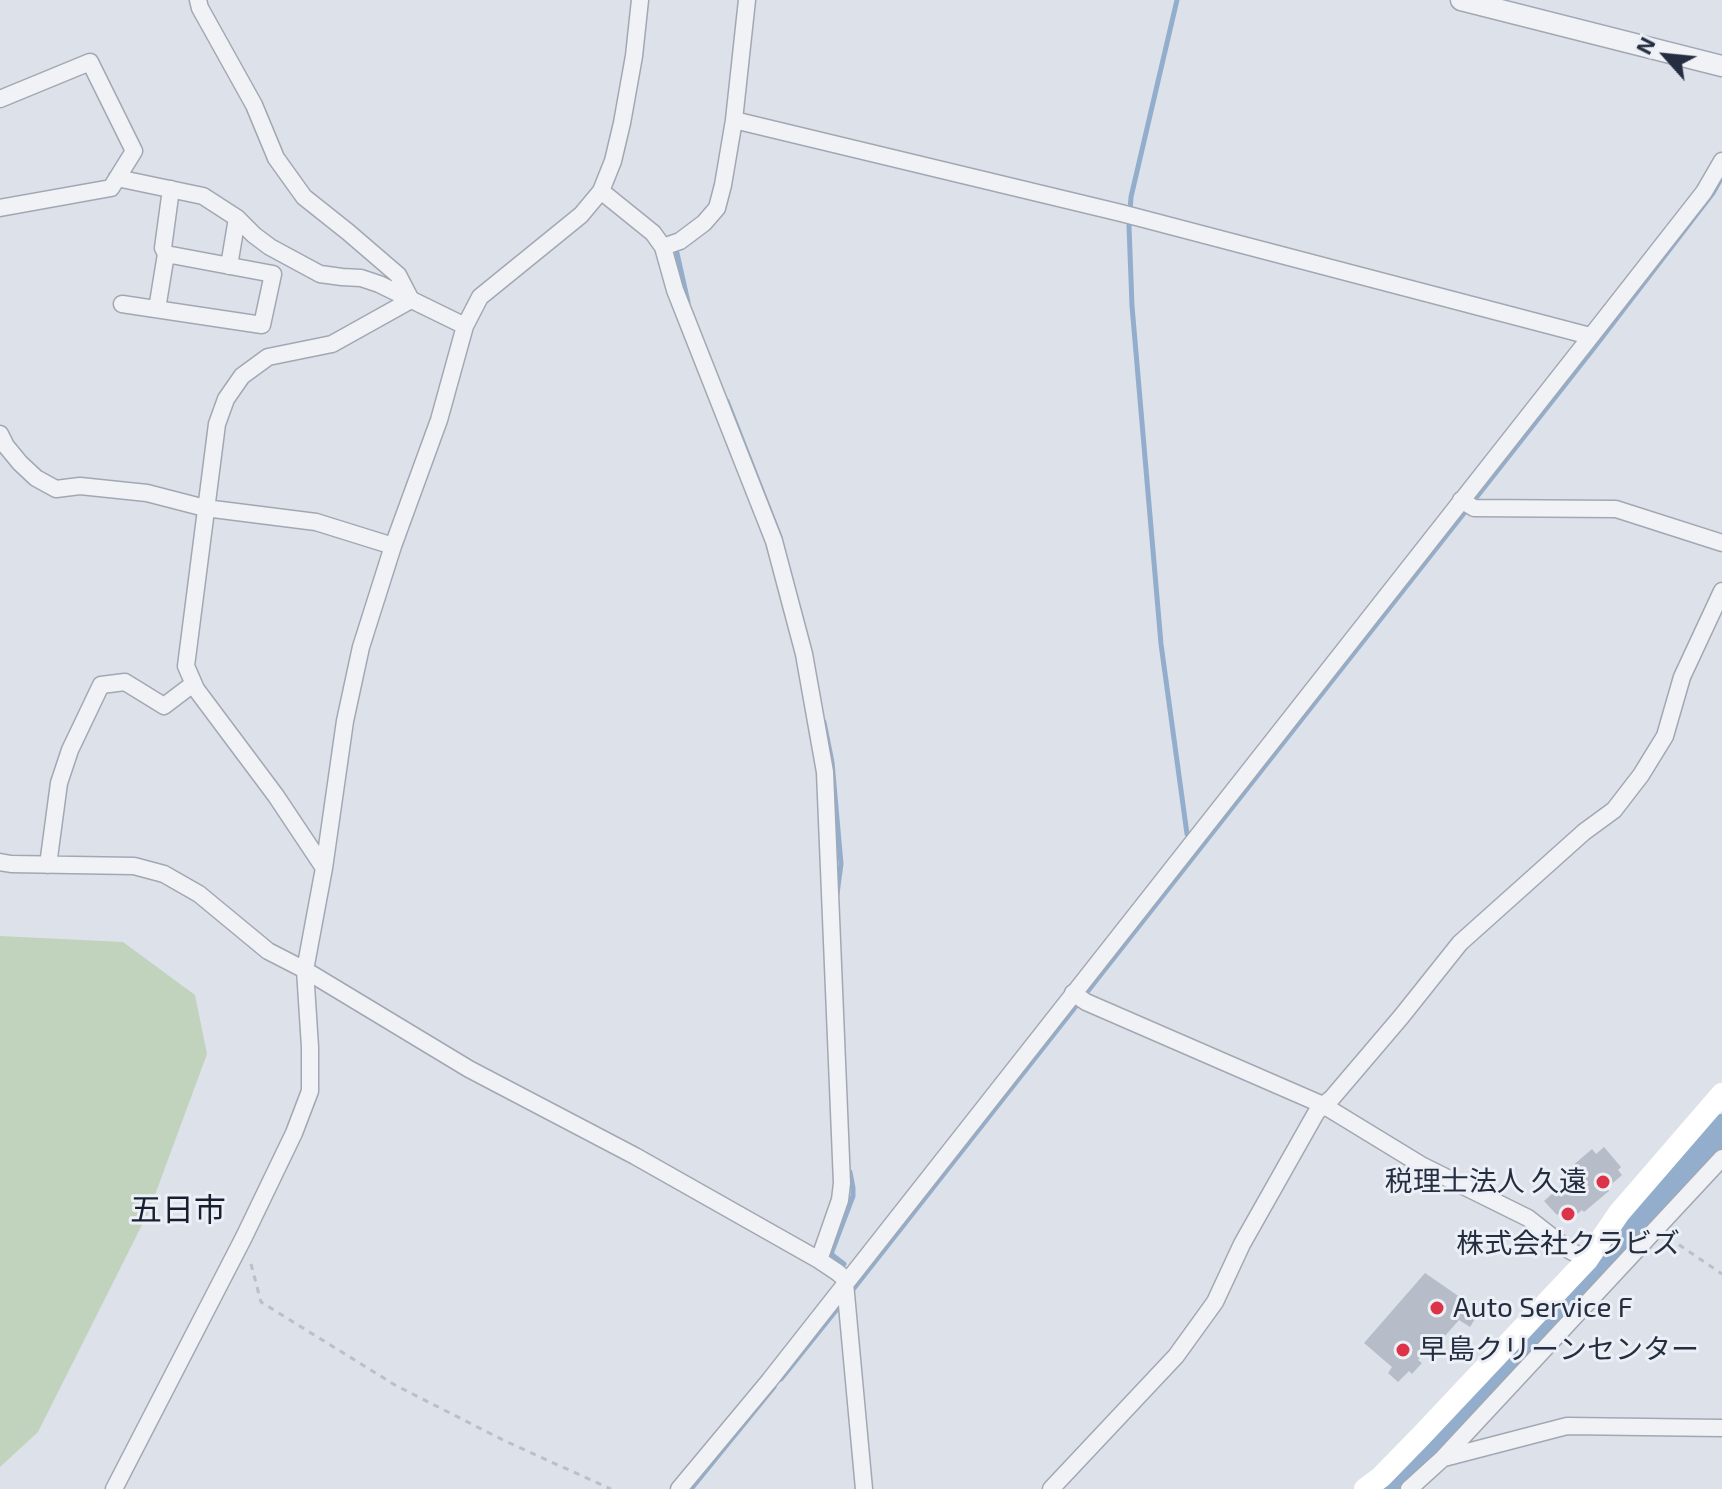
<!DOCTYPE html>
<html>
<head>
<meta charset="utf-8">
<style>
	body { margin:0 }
	#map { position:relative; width:1722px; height:1489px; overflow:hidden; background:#dde1e9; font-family:"Exo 2",sans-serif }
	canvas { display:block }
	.north { position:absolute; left:1626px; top:16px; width:80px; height:80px; -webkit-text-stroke:6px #ecf0f6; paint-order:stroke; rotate:297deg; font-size:22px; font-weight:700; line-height:32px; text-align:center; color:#252e41 }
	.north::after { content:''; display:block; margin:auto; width:28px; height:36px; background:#252e41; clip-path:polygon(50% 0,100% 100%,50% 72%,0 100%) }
</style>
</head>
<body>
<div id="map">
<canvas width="1722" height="1489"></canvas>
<div class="north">N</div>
</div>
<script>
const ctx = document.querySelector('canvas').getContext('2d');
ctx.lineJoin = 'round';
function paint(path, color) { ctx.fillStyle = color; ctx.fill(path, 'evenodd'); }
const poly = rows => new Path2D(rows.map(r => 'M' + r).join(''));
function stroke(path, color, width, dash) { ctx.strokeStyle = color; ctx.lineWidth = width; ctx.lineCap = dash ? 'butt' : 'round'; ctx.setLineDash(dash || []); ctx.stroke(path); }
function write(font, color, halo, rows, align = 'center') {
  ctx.font = font + ' "Exo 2","Noto Sans JP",sans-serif'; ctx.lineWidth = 6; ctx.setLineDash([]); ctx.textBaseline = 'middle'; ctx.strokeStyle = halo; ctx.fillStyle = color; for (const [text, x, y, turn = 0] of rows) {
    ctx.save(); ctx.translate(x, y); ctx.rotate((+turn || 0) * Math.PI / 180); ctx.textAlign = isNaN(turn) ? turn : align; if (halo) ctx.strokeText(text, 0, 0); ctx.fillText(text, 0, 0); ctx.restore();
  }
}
paint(poly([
	[0,936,123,942,195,995,207,1054,149,1211,38,1432,0,1467]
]), '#c2d3bd');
stroke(poly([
	[1177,0,1131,197,1129,226,1132,306,1161,644,1187,834],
	[677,253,688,302],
	[727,401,780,537],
	[824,722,832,762,841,864,837,894],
	[844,1264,831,1254,853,1196,853,1188,850,1172],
	[851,1292,1594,348,1713,193,1722,177],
	[781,1379,842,1303],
	[691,1489,774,1387]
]), '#93aecd', 5);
stroke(poly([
	[1386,1489,1428,1453,1658,1205,1722,1130]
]), '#93aecd', 32);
paint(poly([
	[1604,1147,1621,1167,1618,1170,1622,1175,1607,1188,1609,1191,1584,1212,1582,1210,1569,1221,1561,1212,1557,1215,1544,1201,1562,1185,1557,1179,1592,1149,1596,1154],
	[1425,1273,1480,1311,1470,1327,1459,1320,1443,1338,1440,1335,1418,1360,1422,1363,1412,1374,1409,1371,1398,1382,1388,1373,1392,1367,1364,1343]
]), '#b6bdc9');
const minor = poly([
	[198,0,200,8,254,105,276,158,304,197,348,232,398,275,411,300],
	[0,99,90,62,134,151,111,188,0,208],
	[734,120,1121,213,1590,336],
	[117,178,203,196,237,218,254,235,270,247,320,274,342,277,361,278,379,284,465,326],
	[601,191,653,233,663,247,675,290,774,541,804,654,825,772,842,1183,840,1200,819,1260],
	[663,247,680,241,704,223,717,208,723,185,734,120,747,0],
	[229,266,237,218],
	[122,304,262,325,273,274,166,254],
	[157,309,166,254,163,248,171,189],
	[0,434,6,446,20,463,36,478,56,489,80,486,147,493,205,508,316,522,393,546],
	[1461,500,1474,508,1616,509,1722,543],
	[0,862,11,864,134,866,164,874,199,894,268,951,305,970,469,1069,635,1156,819,1260,837,1272,843,1277,845,1283,864,1489],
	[48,865,59,783,70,750,101,685,125,682,164,706,193,684],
	[324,868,276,796,196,689,186,666,217,424,226,399,242,376,268,357,332,344,411,300],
	[1073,993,1086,1002,1323,1105,1423,1166,1528,1218,1569,1250,1587,1260],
	[1444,1458,1567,1426,1722,1428],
	[114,1489,244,1237,294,1133,310,1091,310,1047,305,970,324,868,345,721,361,647,393,546,439,420,465,326,480,297,581,215,601,191,613,161,622,123,634,56,640,0],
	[679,1489,769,1381,1603,321,1704,192,1722,161],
	[1051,1489,1176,1356,1215,1302,1242,1244,1316,1113,1323,1105,1332,1098,1401,1017,1460,943,1584,832,1614,810,1641,775,1665,736,1682,677,1722,591],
	[1409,1489,1442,1459,1722,1158]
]);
const tertiary = poly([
	[1461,0,1722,66]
]);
stroke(minor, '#a2a8b3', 19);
stroke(tertiary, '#a2a8b3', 23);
stroke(poly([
	[1669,1238,1722,1274],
	[251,1264,261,1302,395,1385,505,1441,611,1489]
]), '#bbbfc7', 3, [6, 6]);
stroke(minor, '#f0f2f6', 16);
stroke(tertiary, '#f0f2f6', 20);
stroke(poly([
	[1365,1489,1381,1477,1421,1436,1587,1260,1619,1213,1722,1094]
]), '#fff', 22);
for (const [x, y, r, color] of [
	[1603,1182,8,"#dc3348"],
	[1568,1214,8,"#dc3348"],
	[1437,1308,8,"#dc3348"],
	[1403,1350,8,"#dc3348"]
]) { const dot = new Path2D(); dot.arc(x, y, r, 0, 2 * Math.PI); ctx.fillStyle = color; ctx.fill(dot); stroke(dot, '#ecf0f6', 3); }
write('28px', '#252e41', '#ecf0f6', [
	["税理士法人 久遠",1587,1182,"right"],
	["株式会社クラビズ",1568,1244,"center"],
	["Auto Service F",1453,1308],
	["早島クリーンセンター",1419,1350]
], 'left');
write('32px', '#171f31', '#ecf0f6', [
	["五日市",178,1210]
]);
</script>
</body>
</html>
